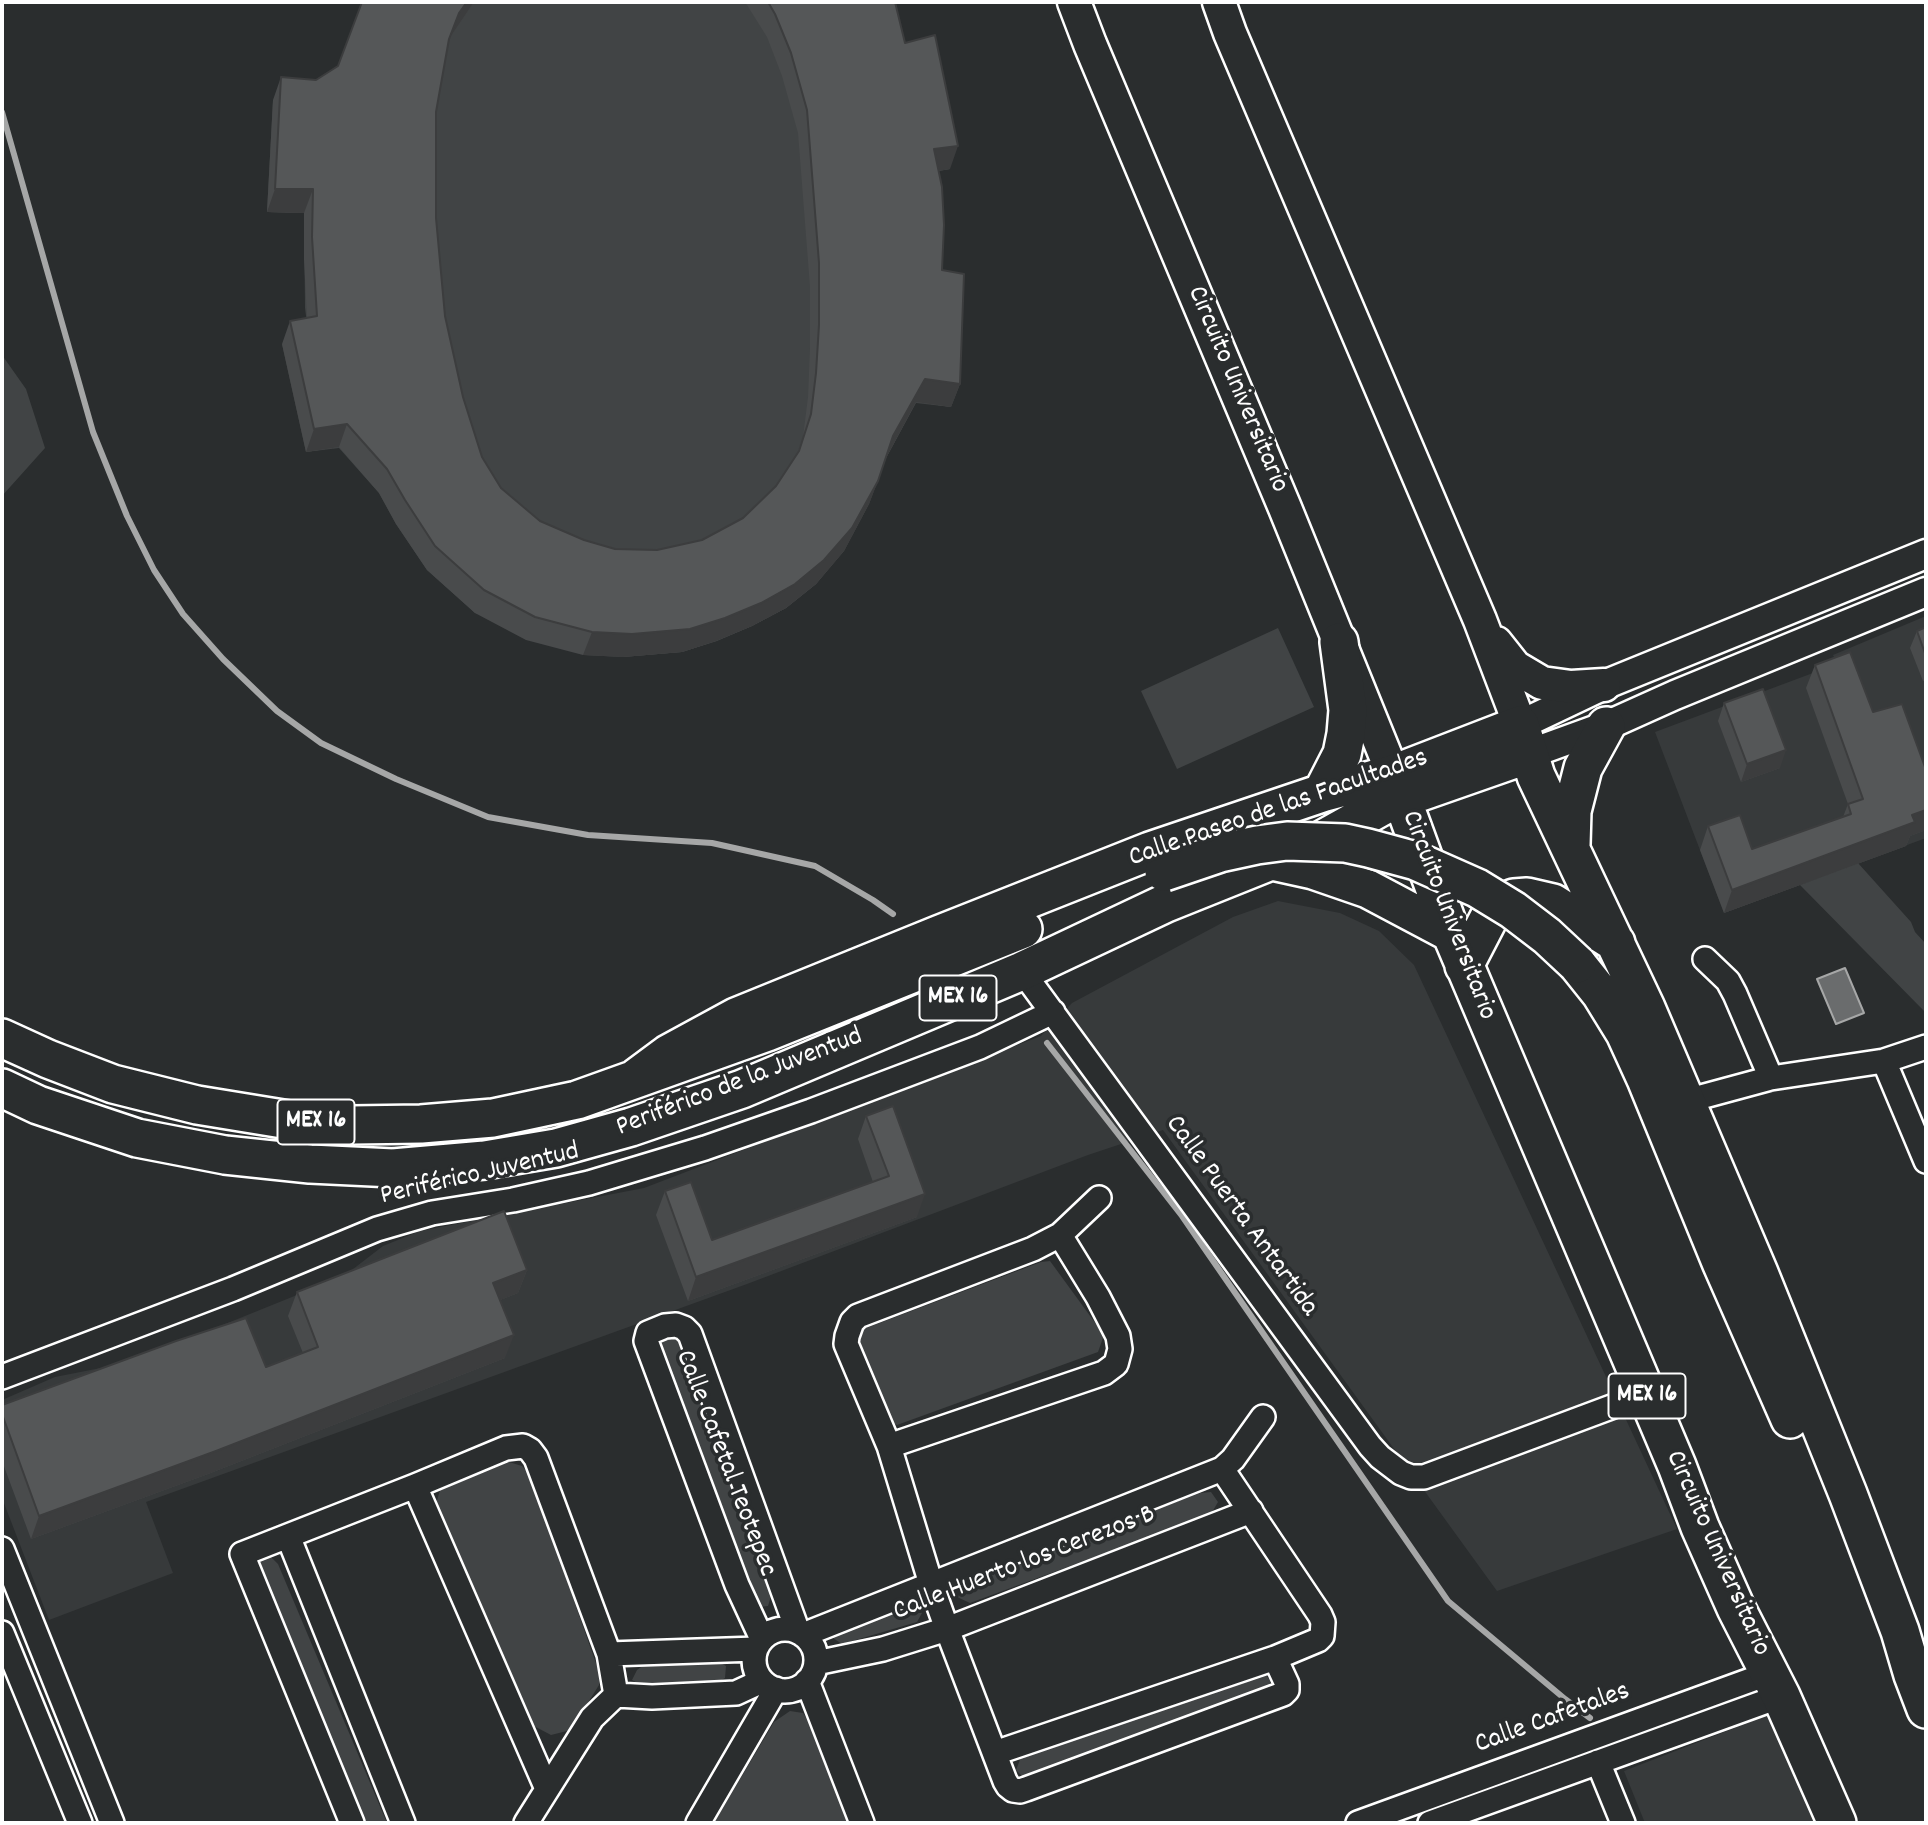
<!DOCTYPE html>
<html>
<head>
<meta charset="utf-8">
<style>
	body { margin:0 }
	#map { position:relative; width:1928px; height:1825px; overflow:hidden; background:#2a2d2e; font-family:Dekko,sans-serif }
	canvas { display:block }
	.frame { position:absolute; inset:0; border:4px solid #fff; pointer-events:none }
</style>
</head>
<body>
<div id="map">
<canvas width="1928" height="1825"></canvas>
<div class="frame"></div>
</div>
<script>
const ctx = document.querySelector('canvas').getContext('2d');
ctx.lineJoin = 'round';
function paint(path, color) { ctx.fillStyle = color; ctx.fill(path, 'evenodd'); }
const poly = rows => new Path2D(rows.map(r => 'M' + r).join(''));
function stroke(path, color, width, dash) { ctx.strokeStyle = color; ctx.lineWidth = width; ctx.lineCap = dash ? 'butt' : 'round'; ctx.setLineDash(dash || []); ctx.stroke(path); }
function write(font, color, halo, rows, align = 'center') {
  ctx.font = font + ' Dekko,sans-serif'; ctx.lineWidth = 7; ctx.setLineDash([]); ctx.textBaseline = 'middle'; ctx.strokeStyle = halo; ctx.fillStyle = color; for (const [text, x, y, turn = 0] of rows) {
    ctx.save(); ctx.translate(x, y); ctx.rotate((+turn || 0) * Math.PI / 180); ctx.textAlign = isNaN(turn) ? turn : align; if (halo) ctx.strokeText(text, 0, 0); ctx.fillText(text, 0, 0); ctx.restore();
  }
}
paint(poly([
	[1926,616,1926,838,1724,913,1655,732,1837,664,1833,655],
	[1278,901,1340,913,1379,931,1414,965,1677,1529,1497,1591,1163,1130,1088,1155,747,1284,146,1502,173,1573,49,1620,2,1498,2,1400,55,1377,131,1362,344,1276,383,1246,420,1231,644,1188,1041,1036,1072,1003,1233,917],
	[1768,1715,1814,1823,1645,1823,1624,1771]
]), '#373a3b');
paint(poly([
	[362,2,876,2,897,66,927,58,950,169,926,172,934,293,956,297,951,407,916,403,885,460,843,551,816,584,786,608,752,626,717,641,682,652,623,657,475,613,427,570,396,524,379,493,339,448,306,452,282,344,309,339,305,308,304,213,267,212,273,100,329,89],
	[2,355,26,389,45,448,2,496],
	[1278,628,1314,707,1177,769,1141,691],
	[1858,863,1911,922,1915,932,1926,944,1926,1013,1800,885],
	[1050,1261,1104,1335,1098,1352,897,1425,885,1420,857,1341,861,1330,1041,1262],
	[661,1332,682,1337,773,1590,768,1606,758,1607,751,1601,656,1342],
	[509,1462,522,1466,530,1475,599,1672,599,1685,571,1730,551,1735,532,1725,436,1504,440,1490],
	[1211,1492,1218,1502,1211,1514,970,1603,957,1597,955,1587,956,1584,1200,1493],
	[269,1555,278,1564,387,1823,359,1823,255,1574,257,1558],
	[910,1600,921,1602,922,1613,917,1622,842,1644,833,1638,833,1631],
	[717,1661,726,1666,725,1678,716,1683,647,1689,632,1680,637,1670,648,1662],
	[1249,1669,1262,1671,1271,1681,1264,1694,1026,1780,1016,1770,1021,1757],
	[790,1711,803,1713,811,1726,848,1823,714,1823,774,1722]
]), '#414445');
const water = poly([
	[1845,968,1864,1013,1836,1024,1817,979,1845,968]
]);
paint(water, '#6a6c6d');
stroke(water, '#a6a7a7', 2);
stroke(poly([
	[2,112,93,432,127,516,154,570,183,614,223,659,277,711,321,743,396,779,488,817,588,835,712,843,815,866,873,900,893,914],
	[1047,1043,1182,1216,1448,1601,1565,1699,1590,1718]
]), '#a6a7a7', 6);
const minor = poly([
	[1705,959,1728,981,1735,994,1771,1078],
	[1022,971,1370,1446,1380,1457,1401,1473,1411,1477,1424,1477,1646,1394],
	[1884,1061,1926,1161],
	[1686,1101,1771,1078,1884,1061,1926,1047],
	[1060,1235,1099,1198],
	[2,1377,233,1289,377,1229,432,1213,513,1200,589,1183,705,1148,811,1111,980,1047,1053,1012],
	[889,1446,1104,1373,1116,1364,1120,1349,1118,1336,1098,1297,1060,1235,1033,1249,858,1316,852,1322,847,1336,846,1344,889,1446,931,1584,947,1629,1005,1781,1008,1786,1013,1790,1020,1791,1026,1789,1283,1694,1287,1690,1287,1684,1275,1658],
	[415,1486,547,1789],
	[288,1536,403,1823],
	[2,1549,112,1823],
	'754 1660a31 31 0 1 1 62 0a31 31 0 1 1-62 0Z',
	[2,1633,80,1823],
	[803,1635,1222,1469,1233,1459,1263,1417],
	[762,1639,737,1585,649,1349,646,1341,648,1333,665,1326,676,1325,684,1328,690,1334,798,1632],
	[609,1654,756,1649],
	[816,1663,883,1649,947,1629,1251,1511],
	[807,1681,862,1823],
	[995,1753,1275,1658,1318,1640,1322,1636,1323,1622,1320,1615,1222,1469],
	[1598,1762,1623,1823],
	[352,1823,242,1554,415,1486,506,1448,523,1446,530,1450,536,1458,609,1654,616,1695],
	[526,1823,592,1718,616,1695,652,1697,736,1693,762,1681],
	[698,1823,776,1689],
	[1358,1823,1770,1673],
	[1430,1823,1781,1696]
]);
const tertiary = poly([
	[1520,725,1604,685,1926,554],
	[1529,754,1606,726,1675,695,1926,592]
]);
const secondary = poly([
	[1074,2,1090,44,1285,508,1393,774],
	[1219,2,1230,33,1480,620,1520,725],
	[1496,643,1515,667,1542,683,1571,687,1604,685]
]);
const trunk = poly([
	[1394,777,1451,933,1677,1466,1700,1527,1736,1608,1781,1696,1837,1823],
	[1322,793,1342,754,1346,734,1348,710,1339,642],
	[1571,845,1572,811,1583,768,1606,726],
	[1272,856,1272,861,1313,870,1368,889,1451,933],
	[1577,964,1601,994,1625,1033,1646,1079,1721,1262,1790,1419],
	[1464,966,1492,912,1502,903,1514,898,1527,897,1553,903,1616,943],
	[2,1038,48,1059,113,1084,197,1105,289,1120,352,1125,421,1124,493,1118,577,1100,767,1032,1023,929],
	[637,1077,668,1054,736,1017,938,935,1150,851,1322,793,1393,774,1520,725,1536,776,1646,1008,1759,1273,1848,1494,1900,1631,1913,1675,1926,1709],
	[2,1088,38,1105,137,1138,225,1155,310,1164,393,1168,485,1160,556,1148,631,1127,742,1089,1022,971,1166,903,1318,842,1386,804,1529,754]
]);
stroke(minor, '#fff', 28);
stroke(tertiary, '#fff', 33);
stroke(secondary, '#fff', 37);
stroke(trunk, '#fff', 42);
stroke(minor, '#2a2d2e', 23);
stroke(tertiary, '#2a2d2e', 28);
stroke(secondary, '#2a2d2e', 32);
stroke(trunk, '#2a2d2e', 37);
const trunkBridge = poly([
	[1164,872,1220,853,1257,845,1287,841,1345,843,1368,848,1416,861,1477,888,1513,910,1547,936,1577,964]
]);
stroke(trunkBridge, '#fff', 42, []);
stroke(trunkBridge, '#2a2d2e', 37);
paint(poly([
	[474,2,451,36,448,44,436,112,436,218,445,316,463,397,482,457,501,488,540,521,584,540,615,549,657,550,702,540,743,518,776,486,797,454,803,437,808,397,810,348,810,287,798,133,782,76,767,37,747,5,744,2,895,2,905,43,950,169,939,171,942,270,960,384,951,407,916,402,886,458,869,504,844,551,816,584,786,608,752,626,716,641,682,652,623,657,583,655,526,640,475,613,427,570,396,524,379,493,339,447,306,452,282,344,290,321,307,318,304,260,304,213,267,212,273,100,281,77,316,80,338,66],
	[1926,627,1926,680,1923,681,1910,648,1917,631],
	[1815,665,1873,712,1925,767,1926,766,1926,830,1910,836,1906,846,1724,913,1700,850,1708,826,1752,849,1843,817,1848,804,1806,688],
	[1724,703,1780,768,1741,782,1718,721],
	[866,1116,917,1217,688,1301,656,1215,665,1191,712,1240,873,1182,858,1139],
	[527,1270,518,1293,500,1300,505,1358,208,1474,31,1539,2,1461,2,1405,266,1367,303,1353,288,1316,297,1292]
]), '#494b4c');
paint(poly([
	[467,2,474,2,451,36,440,63,459,13],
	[958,146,950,169,925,173,934,149],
	[275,189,313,189,304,213,267,212],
	[925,379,960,384,951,407,916,402,885,460,893,436],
	[347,424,339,447,306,452,314,429],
	[878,481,869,504,844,551,816,584,786,608,752,626,716,641,682,652,623,657,583,655,592,632],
	[1786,750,1780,768,1741,782,1747,764],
	[1926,810,1926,830,1910,836,1906,846,1724,913,1732,890],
	[925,1194,917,1217,688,1301,696,1277],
	[527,1270,518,1293,485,1306,493,1283],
	[514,1335,505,1358,208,1474,31,1539,39,1516]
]), '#3c3d3e');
const building = poly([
	[362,2,467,2,459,13,449,39,436,112,436,218,445,316,463,397,482,457,501,488,540,521,584,540,615,549,657,550,702,540,743,518,776,486,799,451,811,414,816,373,819,325,819,263,807,110,791,53,775,14,768,2,895,2,905,43,935,35,958,146,934,149,942,187,944,225,942,270,964,274,960,384,925,379,893,436,878,481,852,528,824,560,795,584,761,603,725,618,690,629,632,634,592,632,535,617,484,590,435,546,405,500,387,469,347,424,314,429,290,321,317,316,312,237,313,189,275,189,281,77,316,80,338,66,362,2],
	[1926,627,1926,656,1917,631,1926,627],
	[1850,652,1873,712,1902,704,1925,767,1926,766,1926,810,1912,815,1915,822,1732,890,1708,826,1740,815,1752,849,1851,814,1848,804,1863,799,1815,665,1850,652],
	[1763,689,1786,750,1747,764,1724,703,1763,689],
	[893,1106,925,1194,696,1277,665,1191,691,1182,712,1240,889,1176,866,1116,893,1106],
	[504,1211,527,1270,493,1283,514,1335,216,1451,39,1516,2,1414,2,1405,176,1341,246,1318,266,1367,318,1347,297,1292,504,1211]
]);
paint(building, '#555758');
stroke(building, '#3c3d3e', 2);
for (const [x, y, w] of [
	[958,998,77],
	[316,1122,77],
	[1647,1396,77]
]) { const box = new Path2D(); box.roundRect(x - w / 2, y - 22.5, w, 45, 5); ctx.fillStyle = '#2a2d2e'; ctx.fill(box); stroke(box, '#fff', 2); }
write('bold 26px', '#fff', null, [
	["MEX 16",958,998],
	["MEX 16",316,1122],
	["MEX 16",1647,1396]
]);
write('28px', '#fff', '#2a2d2e', [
	["Circuito Universitario",1236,390,67],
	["Calle Paseo de las Facultades",1279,810,-19],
	["Circuito Universitario",1447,916,69],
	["Periférico de la Juventud",740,1084,-21],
	["Periférico Juventud",480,1176,-13],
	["Calle Puerta Antartida",1240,1217,54],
	["Calle Cafetal Teotepec",724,1464,69],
	["Circuito Universitario",1716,1554,66],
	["Calle Huerto los Cerezos B",1025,1565,-21],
	["Calle Cafetales",1553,1720,-20]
]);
</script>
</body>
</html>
